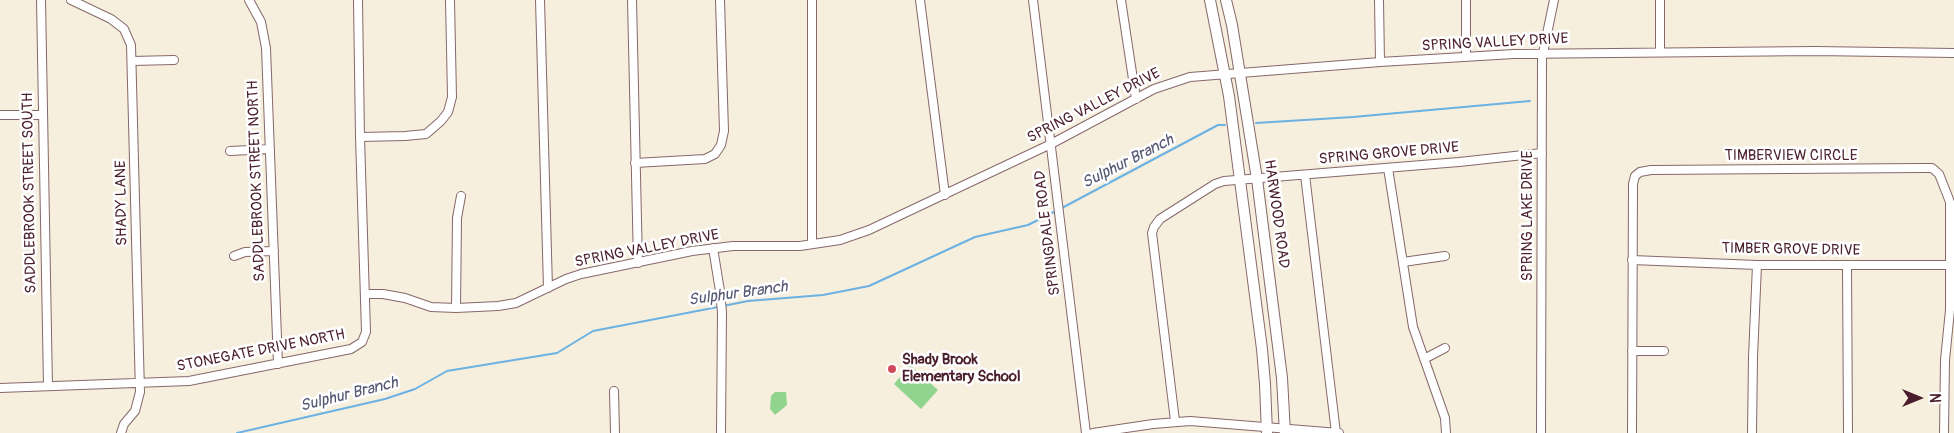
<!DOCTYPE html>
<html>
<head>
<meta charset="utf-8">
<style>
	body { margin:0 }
	#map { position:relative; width:1954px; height:433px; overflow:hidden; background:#f6efde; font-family:Pangolin,sans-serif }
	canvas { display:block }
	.north { position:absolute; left:1894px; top:373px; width:50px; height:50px; -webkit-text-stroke:4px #fff; paint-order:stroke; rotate:90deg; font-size:14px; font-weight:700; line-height:20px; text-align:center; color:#4a1f2b }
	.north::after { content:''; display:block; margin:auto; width:18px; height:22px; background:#4a1f2b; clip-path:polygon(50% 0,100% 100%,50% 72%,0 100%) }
</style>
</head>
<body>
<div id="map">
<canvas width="1954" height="433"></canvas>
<div class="north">N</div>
</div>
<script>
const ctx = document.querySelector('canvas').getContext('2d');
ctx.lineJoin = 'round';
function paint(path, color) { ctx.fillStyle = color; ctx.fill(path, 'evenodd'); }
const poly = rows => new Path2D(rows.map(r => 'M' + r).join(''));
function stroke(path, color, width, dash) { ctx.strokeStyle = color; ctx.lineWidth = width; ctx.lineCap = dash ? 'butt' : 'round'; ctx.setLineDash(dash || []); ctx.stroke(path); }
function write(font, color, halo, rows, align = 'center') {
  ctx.font = font + ' Pangolin,sans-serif'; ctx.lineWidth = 5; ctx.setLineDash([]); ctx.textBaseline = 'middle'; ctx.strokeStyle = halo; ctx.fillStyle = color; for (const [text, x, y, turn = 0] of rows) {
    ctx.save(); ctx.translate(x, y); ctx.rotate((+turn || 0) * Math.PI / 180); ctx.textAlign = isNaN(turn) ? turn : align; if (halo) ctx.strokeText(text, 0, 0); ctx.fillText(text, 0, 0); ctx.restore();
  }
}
paint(poly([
	[910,365,938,390,921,409,894,384],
	[775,392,786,392,787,405,775,415,770,409,771,396]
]), '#91d48d');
stroke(poly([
	[1256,123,1353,117,1530,101],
	[1060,209,1218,125,1225,125],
	[723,306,748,301,823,295,869,286,975,237,1028,225,1056,211],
	[237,433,385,399,415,389,447,371,557,353,593,331,718,307]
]), '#6bb1e2', 2);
const minor = poly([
	[41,0,48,386],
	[71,0,111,19,124,29,131,45,140,392,135,411,124,424,121,433],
	[249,0,261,22,266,48,278,364],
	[540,0,548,288],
	[632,0,638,263],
	[920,0,945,195],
	[1033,0,1086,433],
	[1121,0,1136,99],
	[1379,0,1380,62],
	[1466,0,1466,57],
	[1660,51,1660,0],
	[132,61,174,60],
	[0,115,43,115],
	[360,137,405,136,426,134,441,121,448,112,452,97,450,0],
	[230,151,270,149],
	[635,163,705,159,715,154,721,145,724,131,720,0],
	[1388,168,1413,327,1445,418,1446,433],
	[1305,175,1336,433],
	[812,244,812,0],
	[713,248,720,291,722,312,721,433],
	[234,256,245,252,274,251],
	[1632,260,1757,265,1950,265],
	[1403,262,1445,256],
	[1847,265,1848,433],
	[366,294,383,294,405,298,431,307,456,308,498,306,516,303,566,279,581,274,692,251,733,246,800,246,840,240,869,230,1051,144,1154,89,1190,77,1380,62,1514,54,1815,51,1954,53],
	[456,308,457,218,461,196],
	[1632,351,1664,351],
	[1424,359,1445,348],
	[0,388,189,381,351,349,362,342,366,332,360,137,358,0],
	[614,391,615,433],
	[1175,421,1152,233,1154,227,1160,219,1215,184,1224,181,1459,162,1542,153],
	[1093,433,1153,424,1190,421,1339,433],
	[1541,433,1542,58,1554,0],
	[1632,433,1633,184,1635,176,1640,172,1651,170,1921,168,1932,168,1939,174,1950,202,1950,310,1945,360,1944,433],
	[1752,433,1753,357,1757,265]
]);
const major = poly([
	[1210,0,1229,96,1262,349,1265,384,1267,433],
	[1226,0,1232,25,1257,179,1282,378,1285,433]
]);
stroke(minor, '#86686a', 10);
stroke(major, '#86686a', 12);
stroke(minor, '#fff', 8);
stroke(major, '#fff', 10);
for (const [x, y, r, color] of [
	[892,369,5,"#d1495b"]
]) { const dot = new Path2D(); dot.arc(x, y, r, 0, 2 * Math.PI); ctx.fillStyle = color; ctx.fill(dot); stroke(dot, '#fff', 2); }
write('15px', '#4a1f2b', '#fff', [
	["SPRING VALLEY DRIVE",1495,43,-3],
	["SPRING VALLEY DRIVE",1094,106,-27],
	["SPRING GROVE DRIVE",1389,154,-5],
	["TIMBERVIEW CIRCLE",1791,156],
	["SADDLEBROOK STREET NORTH",257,181,-92],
	["SADDLEBROOK STREET SOUTH",30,193,-91],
	["SHADY LANE",122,203,-91],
	["HARWOOD ROAD",1276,214,82],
	["SPRING LAKE DRIVE",1528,216,-90],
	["SPRINGDALE ROAD",1048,233,-97],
	["SPRING VALLEY DRIVE",647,249,-11],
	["TIMBER GROVE DRIVE",1791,250,1],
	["STONEGATE DRIVE NORTH",261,351,-11]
]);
write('bold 15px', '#4a1f2b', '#fff', [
	["Shady Brook",902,360],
	["Elementary School",902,377]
], 'left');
write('italic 16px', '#575974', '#fff', [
	["Sulphur Branch",1128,162,-27],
	["Sulphur Branch",738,294,-8],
	["Sulphur Branch",349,395,-14]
]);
</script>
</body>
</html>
